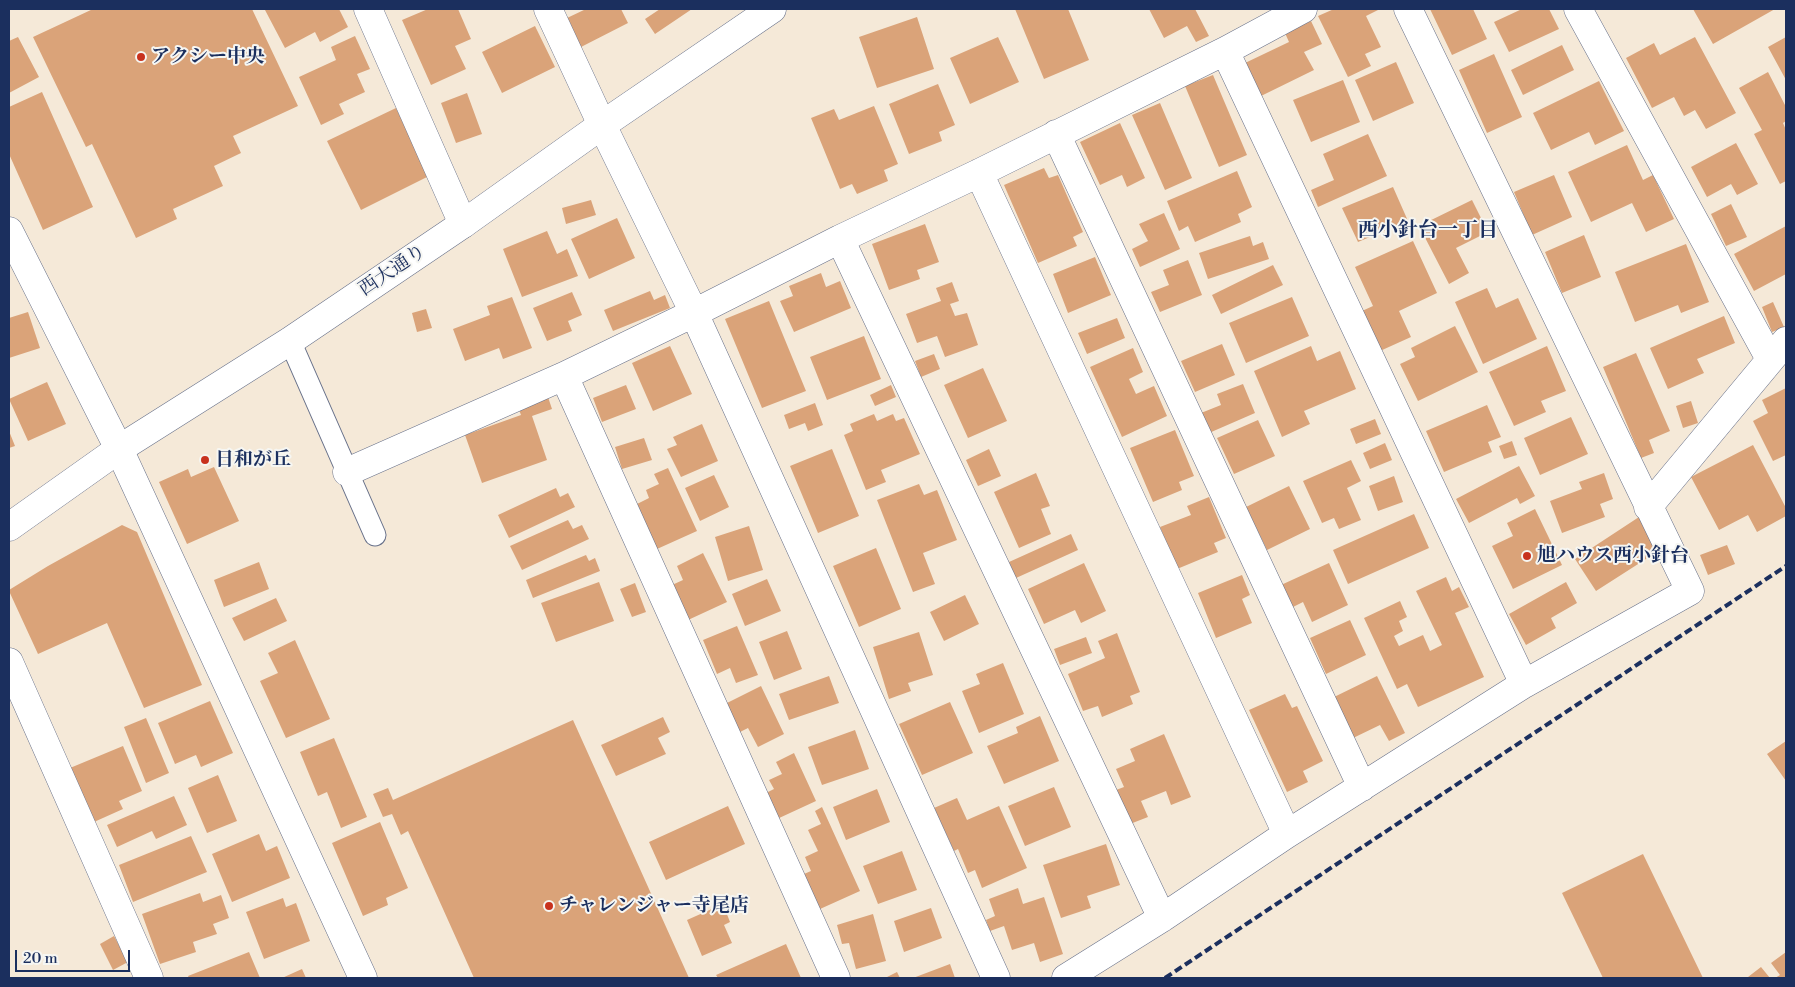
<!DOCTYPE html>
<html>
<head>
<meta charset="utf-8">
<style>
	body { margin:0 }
	#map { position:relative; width:1795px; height:987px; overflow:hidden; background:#f5e9d8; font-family:"Libre Bodoni",serif }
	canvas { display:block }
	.frame { position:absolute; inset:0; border:10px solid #1b2f5e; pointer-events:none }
	.scale { position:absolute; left:15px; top:950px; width:115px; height:22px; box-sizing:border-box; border:2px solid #1b2f5e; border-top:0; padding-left:6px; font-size:15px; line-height:18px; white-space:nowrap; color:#1b2f5e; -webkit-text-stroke:4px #f6f6f2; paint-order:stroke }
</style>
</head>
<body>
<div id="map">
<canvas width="1795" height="987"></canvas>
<div class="frame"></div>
<div class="scale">20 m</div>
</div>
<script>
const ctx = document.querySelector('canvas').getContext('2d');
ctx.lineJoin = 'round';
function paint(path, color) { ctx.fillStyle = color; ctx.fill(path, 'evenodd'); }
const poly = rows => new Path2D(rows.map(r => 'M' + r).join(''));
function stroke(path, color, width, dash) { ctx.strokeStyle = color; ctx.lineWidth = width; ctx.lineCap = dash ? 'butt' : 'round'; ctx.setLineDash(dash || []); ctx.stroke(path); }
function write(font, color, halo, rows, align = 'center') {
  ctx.font = font + ' "Libre Bodoni","Noto Serif JP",serif'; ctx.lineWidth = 4; ctx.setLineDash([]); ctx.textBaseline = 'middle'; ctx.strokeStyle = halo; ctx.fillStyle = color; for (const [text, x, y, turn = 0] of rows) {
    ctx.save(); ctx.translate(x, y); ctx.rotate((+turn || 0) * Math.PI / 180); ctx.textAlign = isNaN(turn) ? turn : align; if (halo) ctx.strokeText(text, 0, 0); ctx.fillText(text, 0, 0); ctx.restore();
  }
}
paint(poly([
	[93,9,252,9,298,106,233,136,241,153,214,166,223,186,173,209,177,219,136,238,92,144,86,147,33,37],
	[268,9,339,9,348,27,320,42,315,32,285,48,265,10],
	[428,9,458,9,471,39,455,46,466,69,431,85,402,20],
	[586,9,621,9,628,23,581,47,567,18],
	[660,9,692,9,655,34,645,19],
	[1015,9,1068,9,1089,60,1044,79],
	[1149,9,1195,9,1209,36,1196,42,1187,26,1164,38],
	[1334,9,1380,9,1366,16,1381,47,1365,54,1371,66,1348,77,1318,16],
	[1430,9,1473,9,1487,39,1452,55],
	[1522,9,1549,9,1559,29,1509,52,1494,22],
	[1693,9,1775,9,1713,44],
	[917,17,934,69,877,88,859,37],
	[1311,21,1322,44,1304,52,1314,70,1261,96,1245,63,1289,42,1285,33],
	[535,26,555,67,502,93,482,52],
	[355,36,370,69,357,74,365,92,339,104,344,114,321,125,299,77,336,60,331,47],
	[18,37,39,77,9,93,9,41],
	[998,37,1019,82,970,104,950,58],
	[1695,37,1736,113,1706,129,1695,110,1684,116,1674,97,1652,108,1626,58,1654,43,1660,55],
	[1786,37,1786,80,1768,47],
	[1562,45,1574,70,1523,95,1511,70],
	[1494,54,1522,117,1487,133,1459,70],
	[1396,62,1414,103,1373,121,1355,80],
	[1768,72,1786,107,1786,121,1783,123,1786,130,1786,181,1780,184,1754,134,1762,130,1739,88],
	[1213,75,1247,155,1219,167,1185,86],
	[1343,80,1360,122,1311,142,1293,100],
	[1599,81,1624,131,1595,145,1589,132,1551,150,1533,113],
	[938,84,955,125,939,132,942,141,909,154,889,104],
	[42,92,93,207,43,230,9,154,9,107],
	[467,93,482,134,456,143,441,103],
	[1160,103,1192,178,1165,190,1132,115],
	[874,106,898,164,884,170,888,181,857,194,852,184,840,189,811,118,834,109,839,120],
	[396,108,429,176,361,210,327,141],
	[1120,123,1145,178,1127,187,1122,175,1100,185,1080,142],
	[1368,134,1387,176,1318,207,1311,190,1334,180,1323,154],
	[1736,143,1758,184,1737,195,1731,184,1707,197,1691,167],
	[1627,145,1643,180,1653,175,1674,219,1646,232,1632,203,1591,222,1568,172],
	[1044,168,1049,178,1058,175,1083,232,1073,237,1077,246,1038,263,1004,185],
	[1237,171,1252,207,1238,214,1241,222,1195,242,1188,226,1179,231,1167,201],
	[1554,175,1572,217,1532,235,1514,192],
	[1393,187,1408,221,1358,242,1342,208],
	[591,200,596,215,566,224,562,208],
	[1472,200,1488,232,1456,248,1469,273,1449,284,1419,226],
	[1731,204,1747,237,1726,246,1711,214],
	[1164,213,1180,249,1140,267,1132,249,1148,241,1139,224],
	[617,218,635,258,589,279,571,239],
	[925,224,939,262,917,270,920,279,889,290,872,244],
	[1786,226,1786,274,1754,291,1734,254],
	[547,231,557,254,567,249,578,276,522,297,503,249],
	[1584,235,1601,277,1562,293,1545,252],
	[1250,236,1253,246,1263,242,1269,259,1208,279,1199,253],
	[1413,241,1437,293,1399,311,1411,337,1380,351,1362,311,1373,306,1355,267],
	[1686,244,1709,302,1681,313,1678,305,1635,322,1615,272],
	[1095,257,1111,295,1068,313,1053,274],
	[1188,260,1202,295,1160,312,1151,292,1169,285,1163,270],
	[1273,265,1283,285,1221,314,1212,295],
	[821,273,826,287,840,281,851,308,794,332,780,301,793,296,789,286],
	[952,282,959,301,950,304,955,316,967,313,978,345,945,357,937,336,917,343,906,314,941,301,936,288],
	[1487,288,1496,308,1518,298,1537,339,1483,364,1455,302],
	[650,291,654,300,665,295,670,308,613,331,604,310],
	[572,292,582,315,568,321,572,331,547,341,533,308],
	[512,297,532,348,503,359,499,348,465,361,453,329,490,315,487,306],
	[1292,297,1309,336,1246,363,1229,323],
	[769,301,806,391,762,408,725,319],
	[1773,302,1784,327,1772,332,1762,307],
	[426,309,432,328,417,332,412,313],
	[28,312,40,348,9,358,9,318],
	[1724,316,1735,343,1697,359,1704,373,1668,389,1650,348],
	[1117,318,1125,338,1087,354,1078,333],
	[1455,326,1478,372,1418,401,1400,364,1415,357,1411,348],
	[864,336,881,379,827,400,810,357],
	[1222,344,1235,375,1195,392,1181,361],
	[670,346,692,394,653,411,632,363],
	[1311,346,1317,361,1340,351,1356,389,1304,411,1310,424,1282,437,1254,371],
	[1547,346,1566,391,1541,401,1546,412,1514,426,1489,372],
	[1133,348,1143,372,1129,379,1136,394,1154,386,1167,416,1122,437,1090,367],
	[1636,353,1670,431,1649,440,1654,453,1641,458,1603,367],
	[934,354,940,369,921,377,915,361],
	[983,368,1007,421,968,438,944,385],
	[47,382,66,424,28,441,9,399],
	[1243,384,1255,413,1209,433,1201,413,1221,405,1217,394],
	[626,385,636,409,602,422,593,398],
	[891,385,896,397,875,406,870,395],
	[1786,388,1786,455,1773,461,1753,421,1768,413,1762,400],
	[548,397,552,409,532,416,547,460,482,483,465,435,521,415,518,407],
	[1691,401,1698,423,1683,428,1676,406],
	[815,403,823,425,808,431,805,423,789,429,784,415],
	[1487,405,1501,437,1488,442,1492,452,1444,472,1426,431],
	[874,414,877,421,893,414,896,421,904,418,920,454,881,470,886,482,866,490,844,435,853,431,850,424],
	[1571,417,1588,454,1540,475,1524,438],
	[1375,419,1381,434,1356,444,1350,429],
	[1258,420,1275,456,1234,474,1217,438],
	[702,424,718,461,681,477,667,449,677,445,673,437],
	[1175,430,1194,476,1179,482,1182,490,1153,502,1130,448],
	[9,431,15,446,9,448],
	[644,438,652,460,622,469,615,447],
	[1512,441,1517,455,1504,459,1499,446],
	[1385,443,1392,460,1370,469,1363,453],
	[1753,445,1786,508,1786,516,1757,532,1748,515,1719,530,1691,477],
	[832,449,859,516,818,533,790,466],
	[989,449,1001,476,978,486,966,460],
	[1351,460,1361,481,1347,488,1361,520,1339,529,1334,518,1322,523,1303,481],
	[1519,466,1535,496,1520,504,1517,498,1469,523,1456,499],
	[214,467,239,521,187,544,159,482,188,469,191,477],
	[668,468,697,531,657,549,637,504,649,498,646,490,659,484,654,474],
	[1036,473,1050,506,1041,509,1051,534,1019,548,994,492],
	[1604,473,1613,499,1600,504,1605,517,1562,533,1550,501,1582,489,1579,482],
	[714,475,729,507,700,521,685,488],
	[1394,476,1403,502,1378,511,1369,486],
	[919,484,924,495,937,490,957,540,923,553,935,584,913,592,877,500],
	[1289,486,1310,529,1267,550,1246,507],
	[556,488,560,497,568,493,575,507,509,538,498,515],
	[1209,497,1226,538,1214,543,1218,552,1177,569,1160,527,1191,515,1187,506],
	[1535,509,1562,565,1513,589,1492,546,1513,536,1507,523],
	[1414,514,1429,548,1348,584,1333,550],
	[1639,517,1660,550,1596,591,1575,559],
	[568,520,573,529,582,525,589,539,522,570,510,546],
	[122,525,137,532,202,685,144,708,107,623,38,654,9,591,9,590,48,566],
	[749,526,763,570,728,581,715,537],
	[1071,534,1078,550,1016,578,1009,562],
	[1727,545,1735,564,1708,575,1700,555],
	[876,548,901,609,859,627,833,566],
	[703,553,727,602,688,620,672,585,683,580,677,566],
	[586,555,589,561,595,558,600,571,533,598,526,580],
	[259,562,269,589,224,607,214,580],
	[1084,563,1106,611,1081,623,1075,610,1044,624,1028,589],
	[1329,563,1348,605,1312,622,1303,602,1291,608,1281,585],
	[1242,575,1250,595,1242,599,1252,623,1216,638,1198,593],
	[1446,577,1452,591,1459,587,1469,607,1455,613,1484,677,1418,707,1407,684,1397,689,1364,618,1400,601,1407,617,1399,621,1403,631,1394,636,1399,646,1423,635,1430,651,1442,645,1416,591],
	[767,579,781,611,745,626,732,594],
	[599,582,614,621,556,642,541,603],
	[1566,582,1577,603,1551,618,1556,628,1526,645,1509,614],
	[635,583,646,612,632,617,620,589],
	[965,595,979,624,944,641,930,612],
	[276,598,287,621,244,641,232,618],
	[1350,620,1366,655,1326,674,1310,638],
	[737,626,758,675,736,683,730,668,717,674,703,640],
	[787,631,802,669,774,680,759,642],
	[919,632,933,675,908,683,911,691,889,699,873,647],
	[1117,633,1140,692,1130,696,1133,704,1102,717,1098,706,1083,711,1068,674,1105,658,1098,641],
	[1086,637,1092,653,1060,665,1054,649],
	[295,640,330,719,286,738,260,681,278,673,268,653],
	[1003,663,1024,714,979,733,962,691,980,684,976,674],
	[829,676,839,703,789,720,779,694],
	[1377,676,1405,733,1389,741,1380,725,1351,739,1330,699],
	[761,686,784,734,758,747,748,728,738,733,725,704],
	[1285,694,1292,708,1297,706,1323,761,1303,771,1308,782,1287,792,1249,710],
	[210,701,233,753,201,767,196,755,175,764,158,723],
	[950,702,973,753,922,775,899,724],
	[1040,716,1059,761,1004,784,987,746,1018,733,1016,727],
	[663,717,670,732,658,738,666,754,616,776,601,745],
	[146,718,169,773,146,783,124,727],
	[573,720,689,978,474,978,408,831,401,835,392,814,383,817,373,794,388,788,393,800],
	[855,730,869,769,822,785,808,747],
	[1164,734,1191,797,1171,805,1166,791,1141,801,1148,817,1130,824,1116,790,1124,787,1116,769,1135,761,1130,749],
	[334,738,367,817,341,828,327,792,318,796,300,752],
	[1786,741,1786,781,1767,754],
	[123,746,142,791,119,801,123,809,94,822,70,768],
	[794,753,816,801,777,819,766,793,774,789,769,780,782,774,776,762],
	[218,775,237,821,207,833,188,788],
	[1054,787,1071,827,1025,846,1008,806],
	[877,789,890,822,846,840,833,807],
	[174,796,187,825,156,839,152,831,117,847,107,825],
	[957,798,967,820,999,806,1027,868,982,888,975,870,968,873,958,849,954,851,934,808],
	[728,806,745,844,666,880,649,842],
	[822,807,860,891,820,909,804,874,811,871,805,857,818,851,808,830,821,824,815,811],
	[380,822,408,888,386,898,388,905,363,916,332,843],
	[259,834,266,851,277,846,290,878,232,902,212,854],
	[191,836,207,872,133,902,119,865],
	[1106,844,1120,885,1087,896,1091,908,1061,918,1043,865],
	[902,851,917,890,878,904,863,866],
	[1643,854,1703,978,1603,978,1562,893],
	[1018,888,1023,904,1044,897,1063,954,1040,962,1034,943,1012,950,1004,926,990,931,986,920,995,916,989,899],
	[200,893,203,902,221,895,229,918,213,924,217,934,193,942,196,952,160,964,142,914],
	[283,898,286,907,296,903,310,941,264,959,246,912],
	[723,904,730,922,724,925,732,943,702,956,687,920],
	[931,908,942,938,904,952,894,921],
	[873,914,886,961,856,969,849,943,842,944,837,925],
	[114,936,128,962,113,970,100,944],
	[786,944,801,978,718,978,716,975],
	[249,952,260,978,189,978,188,976],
	[1786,952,1786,978,1775,978,1780,975,1771,963],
	[950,964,955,978,913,978],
	[1761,967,1770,978,1748,978,1748,977],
	[302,969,306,978,282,978],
	[897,972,900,978,885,978]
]), '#daa379');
const lane = poly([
	[290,341,375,535]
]);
const street = poly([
	[368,9,463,224],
	[548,9,602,125,694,313,996,978],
	[1578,9,1770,359],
	[1225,51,1524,684],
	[1056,134,1362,787],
	[979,173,1287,834],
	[9,231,119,449,363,978],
	[840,239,1162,918],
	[564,376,836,978],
	[347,472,564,376,694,313,840,239,979,173,1225,51,1303,9],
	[1648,507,1786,341],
	[9,662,149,978],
	[1066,978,1162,918,1287,834,1524,684,1690,591,1408,9]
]);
const secondary = poly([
	[9,527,119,449,290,341,463,224,602,125,772,9]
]);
stroke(lane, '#677089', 23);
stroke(street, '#677089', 29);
stroke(secondary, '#677089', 29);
stroke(lane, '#fff', 21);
stroke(street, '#fff', 28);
stroke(secondary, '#fff', 28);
stroke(poly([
	[1165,978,1786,566]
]), '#1b2f5e', 4, [8, 4]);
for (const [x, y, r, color] of [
	[141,57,5,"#c8321e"],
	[205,460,5,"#c8321e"],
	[1527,556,5,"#c8321e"],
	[549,906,5,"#c8321e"]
]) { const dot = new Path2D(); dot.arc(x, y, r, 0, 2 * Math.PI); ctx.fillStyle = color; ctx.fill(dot); stroke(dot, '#f6f6f2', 2); }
write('bold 19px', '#1b2f5e', '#f6f6f2', [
	["アクシー中央",151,57],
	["日和が丘",215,460],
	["旭ハウス西小針台",1537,556],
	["チャレンジャー寺尾店",559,906]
], 'left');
write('19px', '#1b2f5e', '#f6f6f2', [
	["西大通り",393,271,-34]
]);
write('bold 20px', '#1b2f5e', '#f6f6f2', [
	["西小針台一丁目",1428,231]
]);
</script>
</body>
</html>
